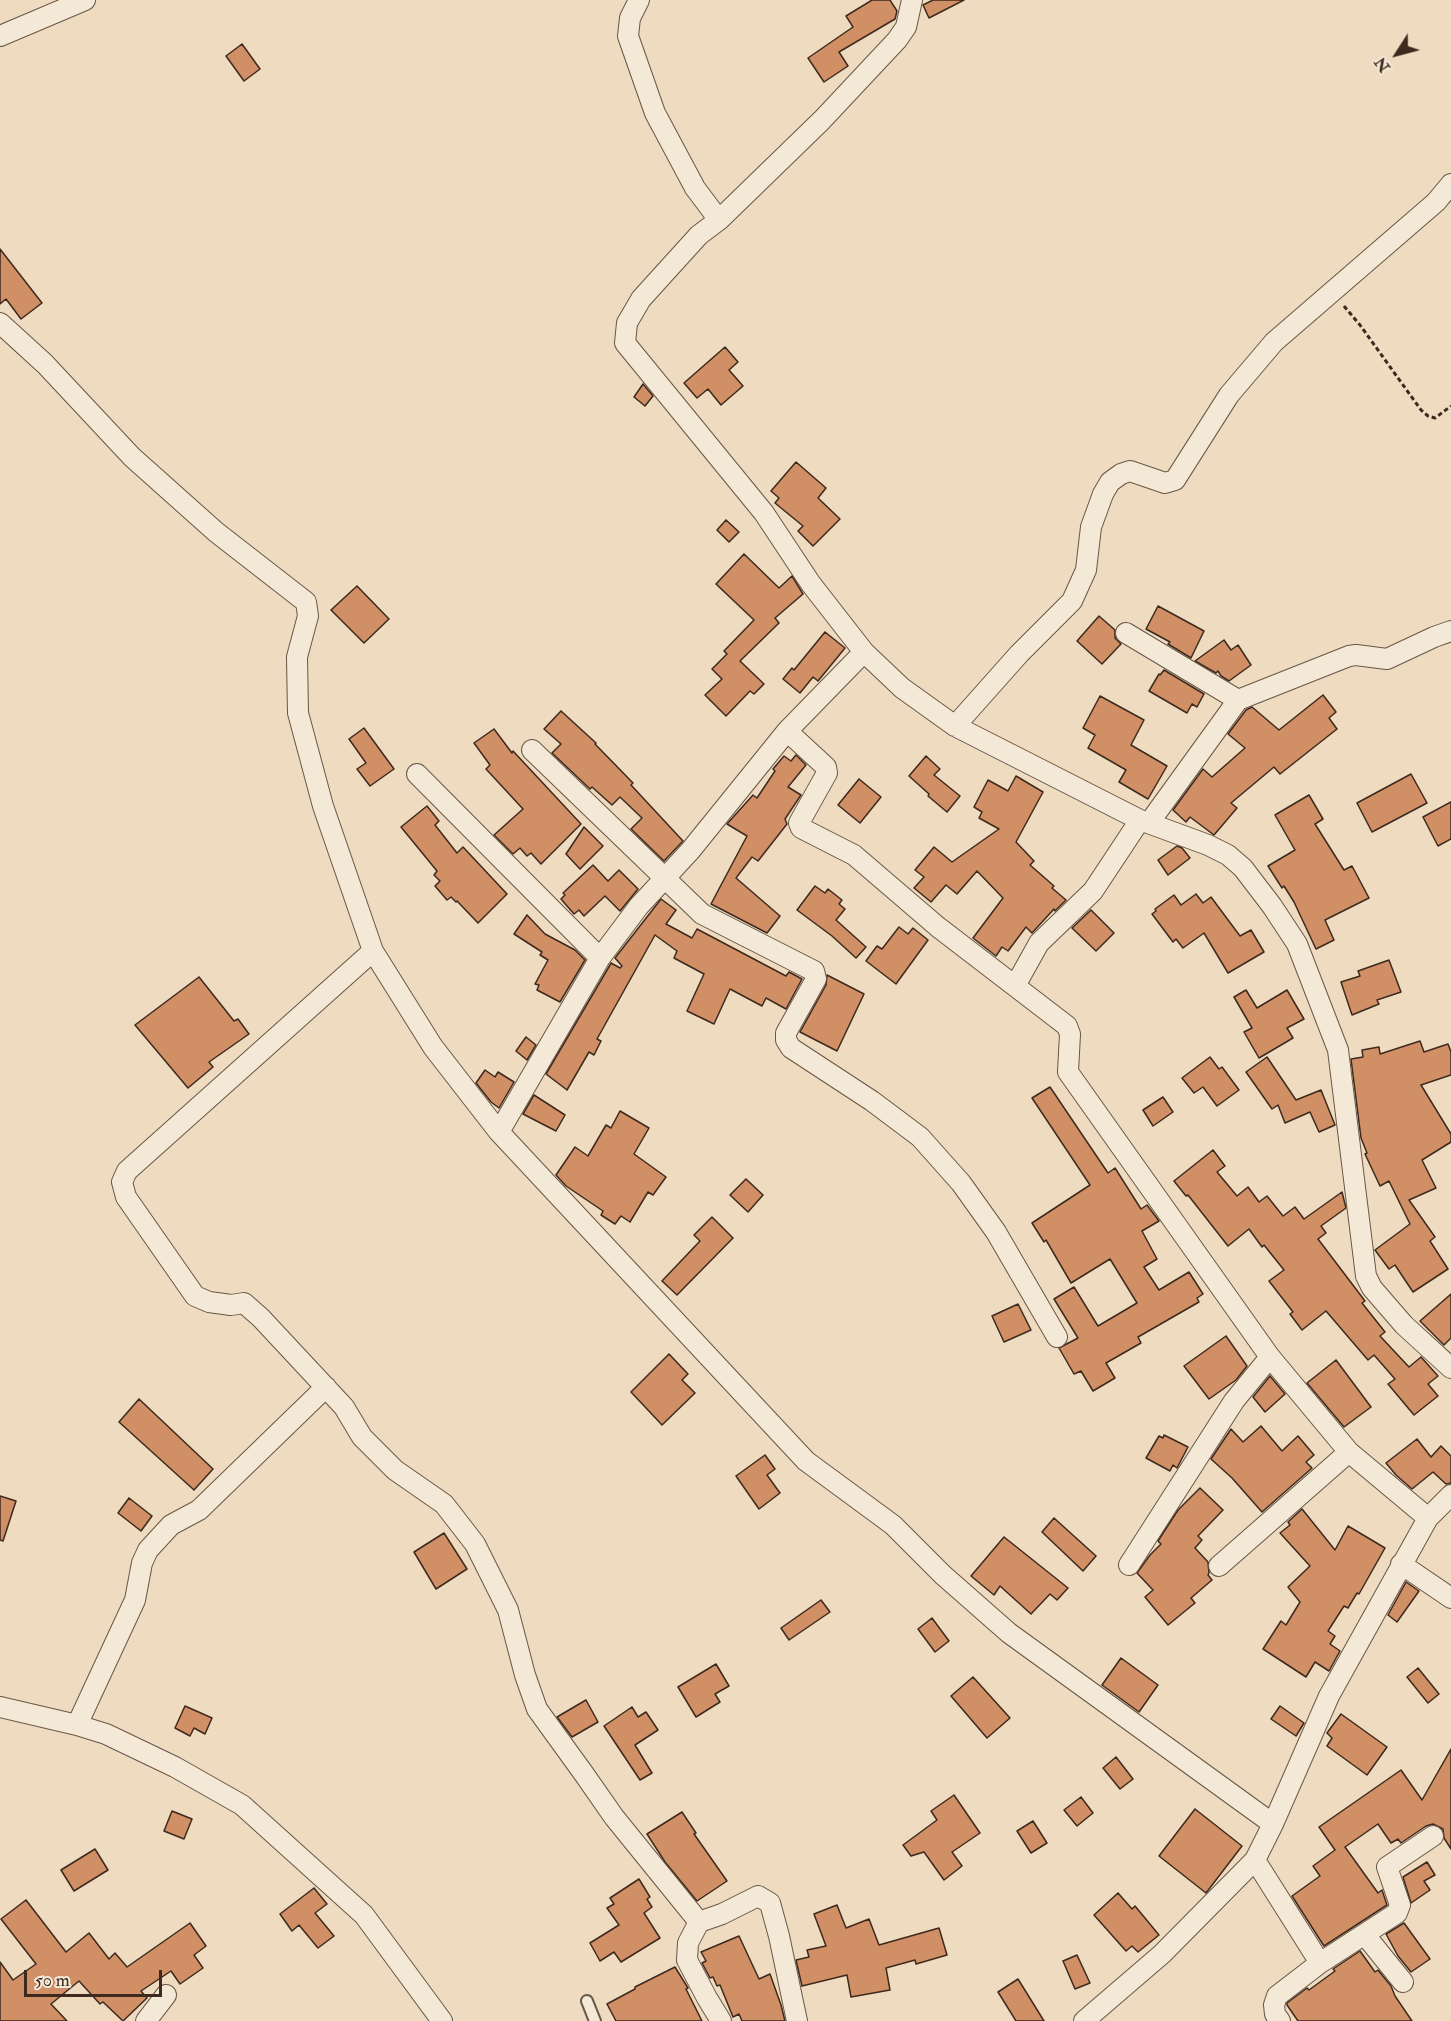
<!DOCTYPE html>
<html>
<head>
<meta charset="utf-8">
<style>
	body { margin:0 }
	#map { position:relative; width:1451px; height:2021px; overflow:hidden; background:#eedbc0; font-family:"IM FELL Double Pica",serif }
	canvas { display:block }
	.north { position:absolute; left:1367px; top:24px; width:60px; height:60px; -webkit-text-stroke:4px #f4e8d6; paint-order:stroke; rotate:234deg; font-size:16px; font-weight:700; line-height:24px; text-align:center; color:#3d291d }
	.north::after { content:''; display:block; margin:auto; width:21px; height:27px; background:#3d291d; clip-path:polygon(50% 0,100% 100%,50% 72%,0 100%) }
	.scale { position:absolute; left:24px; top:1970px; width:138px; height:27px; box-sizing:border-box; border:3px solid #3d291d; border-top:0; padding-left:8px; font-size:18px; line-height:21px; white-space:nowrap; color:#3d291d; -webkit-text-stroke:4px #f4e8d6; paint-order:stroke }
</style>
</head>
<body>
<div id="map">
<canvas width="1451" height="2021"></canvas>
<div class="north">N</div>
<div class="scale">50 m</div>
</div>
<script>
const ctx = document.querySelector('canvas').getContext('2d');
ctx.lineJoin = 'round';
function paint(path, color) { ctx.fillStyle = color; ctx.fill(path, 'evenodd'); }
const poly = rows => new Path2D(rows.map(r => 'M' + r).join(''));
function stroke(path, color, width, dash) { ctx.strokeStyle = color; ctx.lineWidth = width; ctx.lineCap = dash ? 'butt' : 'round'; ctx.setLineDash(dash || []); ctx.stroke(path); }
const building = poly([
	[872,0,890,0,897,11,895,19,839,52,848,66,824,82,808,58,853,27,846,16,872,0],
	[933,0,964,0,929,18,923,5,933,0],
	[242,44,260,69,244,81,226,56,242,44],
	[0,249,42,303,21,319,6,299,0,304,0,249],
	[725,347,738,362,729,370,743,386,721,405,708,389,697,398,684,383,725,347],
	[643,384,653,396,645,406,634,397,643,384],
	[796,462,826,488,818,498,840,519,813,546,798,531,803,526,775,503,779,498,771,491,796,462],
	[726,520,739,532,729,542,717,530,726,520],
	[744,554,779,588,792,576,803,594,775,618,779,623,740,661,764,684,754,694,750,691,726,716,705,695,722,679,712,669,727,654,724,651,754,620,716,584,744,554],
	[357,586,389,619,364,643,331,610,357,586],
	[1158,606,1204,631,1191,658,1168,644,1170,642,1146,629,1158,606],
	[1099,616,1115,630,1115,638,1121,644,1102,664,1077,641,1099,616],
	[825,632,845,648,818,681,813,677,800,693,783,679,792,668,794,670,825,632],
	[1224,640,1231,650,1238,645,1251,665,1229,681,1221,676,1218,671,1216,673,1195,661,1224,640],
	[1164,670,1204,694,1197,707,1192,704,1187,713,1149,691,1159,674,1160,675,1164,670],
	[1323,695,1336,712,1329,718,1337,729,1280,774,1274,767,1231,803,1237,808,1214,835,1190,817,1186,822,1173,810,1203,769,1212,777,1245,748,1228,734,1246,710,1252,707,1279,730,1323,695],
	[1100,696,1144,720,1131,745,1167,766,1148,799,1119,782,1126,770,1088,748,1095,735,1083,728,1100,696],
	[561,711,596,743,595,744,633,783,631,785,683,841,664,861,631,829,642,818,620,797,612,805,592,787,590,789,552,753,561,744,544,729,561,711],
	[364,728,394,769,370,786,357,769,366,763,349,739,364,728],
	[494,729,512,753,513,751,581,824,541,864,531,853,527,856,520,848,513,854,494,835,523,809,486,769,490,765,474,743,494,729],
	[796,755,806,765,788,787,801,795,785,819,787,824,758,861,752,857,736,878,780,916,767,933,711,904,747,836,727,824,753,795,757,798,775,771,773,769,784,756,791,761,796,755],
	[926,756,940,769,934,775,960,796,947,812,928,796,929,794,909,776,926,756],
	[1411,774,1427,803,1372,832,1357,803,1411,774],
	[1016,776,1043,792,1016,842,1034,861,1030,865,1054,886,1052,888,1066,900,1055,911,1054,909,1032,933,1026,927,1008,951,1002,947,996,956,973,938,1003,898,977,871,957,894,946,885,931,902,914,888,924,877,915,870,934,847,952,862,999,829,979,818,982,812,974,807,988,780,1008,791,1016,776],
	[859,779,881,797,860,823,838,805,859,779],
	[1309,795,1323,819,1315,824,1344,870,1352,866,1369,898,1325,920,1334,940,1316,949,1294,902,1284,886,1282,888,1268,866,1295,850,1275,815,1309,795],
	[1451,802,1451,839,1438,846,1423,817,1451,802],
	[427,806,439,821,435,825,457,853,463,847,507,894,478,923,457,901,456,902,451,897,447,900,435,886,440,881,434,875,437,871,401,827,427,806],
	[584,827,603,846,580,869,566,854,584,827],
	[1177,846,1182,848,1190,858,1168,875,1158,860,1177,846],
	[593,865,608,881,619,870,638,889,620,911,605,896,584,916,579,910,574,914,561,899,565,895,563,893,593,865],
	[815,886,825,893,828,889,842,900,839,904,845,909,836,920,866,947,856,958,832,936,797,910,815,886],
	[1196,894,1203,903,1211,897,1240,936,1251,930,1264,952,1228,973,1204,933,1183,948,1176,939,1173,942,1152,914,1156,911,1155,909,1174,895,1181,905,1196,894],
	[661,899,676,910,666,924,692,938,697,929,786,976,789,972,802,979,786,1009,766,998,762,1006,730,989,714,1024,687,1011,704,974,674,958,677,951,655,935,597,1039,601,1041,594,1055,589,1052,567,1090,546,1074,610,965,611,963,620,968,622,966,615,958,661,899],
	[1091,910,1114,933,1096,951,1072,928,1091,910],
	[527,915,545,934,575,950,585,960,560,1002,537,990,539,985,535,984,548,960,540,955,542,952,514,934,527,915],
	[899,927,908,934,913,928,928,940,896,984,866,961,877,946,882,949,899,927],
	[1389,960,1401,992,1377,1000,1379,1004,1352,1015,1341,982,1360,976,1358,971,1389,960],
	[827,975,864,994,837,1051,800,1032,826,985,827,975],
	[199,977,234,1021,238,1019,249,1034,209,1062,213,1067,188,1088,135,1025,199,977],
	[1246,990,1257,1008,1287,990,1304,1019,1287,1028,1293,1038,1259,1058,1244,1032,1252,1028,1234,997,1246,990],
	[526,1037,536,1045,527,1060,516,1051,526,1037],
	[1420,1041,1424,1052,1448,1044,1451,1052,1451,1075,1421,1085,1451,1134,1451,1142,1422,1160,1436,1188,1409,1200,1435,1237,1430,1241,1448,1269,1413,1292,1395,1265,1389,1269,1375,1250,1410,1224,1389,1181,1380,1186,1365,1154,1367,1153,1361,1138,1351,1059,1363,1057,1362,1050,1379,1047,1380,1054,1420,1041],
	[1210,1057,1219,1069,1222,1067,1239,1090,1217,1106,1203,1087,1194,1093,1182,1078,1210,1057],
	[1267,1057,1296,1100,1321,1090,1335,1125,1319,1132,1310,1112,1285,1123,1278,1105,1272,1109,1246,1072,1267,1057],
	[485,1070,495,1077,498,1072,514,1082,499,1108,491,1102,476,1083,485,1070],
	[1050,1087,1108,1173,1115,1168,1141,1209,1147,1205,1159,1221,1142,1231,1157,1259,1144,1267,1159,1290,1189,1272,1203,1294,1197,1298,1199,1302,1138,1337,1141,1343,1106,1363,1115,1378,1093,1391,1081,1371,1074,1374,1059,1348,1078,1338,1054,1299,1074,1287,1098,1326,1137,1303,1110,1259,1071,1283,1046,1240,1044,1242,1032,1223,1090,1185,1032,1098,1050,1087],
	[534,1095,565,1115,556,1131,523,1114,534,1095],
	[1163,1097,1173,1112,1153,1126,1143,1110,1163,1097],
	[620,1111,649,1128,634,1154,666,1177,653,1195,648,1192,630,1222,621,1216,615,1224,601,1215,603,1211,566,1186,556,1175,575,1147,588,1156,606,1125,611,1128,620,1111],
	[1213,1150,1225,1166,1217,1172,1237,1196,1248,1187,1259,1202,1267,1196,1283,1216,1295,1207,1304,1219,1342,1192,1346,1208,1321,1226,1326,1233,1318,1239,1365,1301,1362,1303,1385,1332,1380,1336,1409,1367,1421,1357,1438,1376,1428,1384,1438,1396,1414,1415,1388,1384,1395,1379,1374,1355,1368,1360,1326,1311,1302,1330,1290,1314,1293,1312,1269,1281,1284,1270,1264,1245,1262,1247,1249,1229,1228,1246,1188,1195,1186,1196,1174,1181,1213,1150],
	[746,1179,763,1195,748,1212,730,1195,746,1179],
	[712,1217,733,1238,677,1295,662,1281,700,1241,694,1235,712,1217],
	[1451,1294,1451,1338,1444,1345,1420,1321,1451,1294],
	[1018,1304,1031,1330,1004,1342,992,1316,1018,1304],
	[1226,1336,1247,1366,1236,1380,1209,1399,1184,1366,1226,1336],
	[669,1354,688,1374,682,1380,695,1393,662,1425,631,1392,669,1354],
	[1336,1360,1371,1407,1344,1427,1307,1383,1336,1360],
	[1270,1376,1285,1394,1265,1412,1253,1397,1270,1376],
	[139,1399,213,1469,194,1490,119,1422,139,1399],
	[1261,1426,1282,1451,1298,1436,1314,1455,1306,1462,1312,1468,1262,1512,1232,1478,1211,1459,1231,1429,1243,1442,1261,1426],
	[1164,1435,1188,1447,1177,1468,1173,1465,1170,1471,1146,1458,1159,1436,1163,1438,1164,1435],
	[1417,1439,1431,1457,1441,1446,1451,1456,1451,1483,1446,1484,1433,1472,1412,1489,1396,1475,1386,1463,1417,1439],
	[765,1455,775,1469,767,1475,780,1493,759,1509,736,1476,765,1455],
	[1200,1488,1223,1510,1198,1536,1202,1540,1195,1548,1208,1562,1209,1573,1208,1575,1212,1580,1191,1598,1195,1603,1168,1625,1145,1597,1153,1590,1137,1573,1150,1555,1161,1544,1158,1541,1178,1510,1200,1488],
	[0,1496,16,1501,3,1541,0,1540,0,1496],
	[129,1498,152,1516,141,1531,118,1513,129,1498],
	[1302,1509,1335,1550,1348,1526,1385,1548,1359,1594,1357,1593,1348,1608,1344,1606,1328,1631,1335,1636,1330,1644,1340,1651,1329,1671,1315,1662,1306,1677,1263,1649,1281,1621,1286,1625,1300,1602,1288,1587,1310,1566,1280,1533,1290,1525,1288,1522,1302,1509],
	[1054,1518,1096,1556,1083,1571,1042,1532,1054,1518],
	[444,1533,467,1569,436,1589,414,1552,444,1533],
	[1004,1537,1068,1588,1057,1600,1050,1594,1031,1614,1000,1586,994,1595,971,1576,1004,1537],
	[1406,1582,1419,1591,1397,1622,1388,1615,1406,1582],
	[821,1600,830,1612,789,1640,781,1628,821,1600],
	[932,1618,949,1641,935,1652,918,1629,932,1618],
	[1121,1658,1158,1685,1139,1712,1102,1685,1121,1658],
	[716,1664,729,1686,715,1694,720,1702,696,1717,678,1687,716,1664],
	[1418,1668,1439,1694,1428,1703,1407,1677,1418,1668],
	[973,1677,1010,1718,987,1738,951,1696,973,1677],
	[586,1700,598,1722,572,1737,557,1717,586,1700],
	[185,1706,212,1718,205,1734,194,1728,190,1736,175,1728,185,1706],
	[1280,1706,1304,1723,1296,1736,1271,1719,1280,1706],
	[632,1707,638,1717,646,1712,658,1730,635,1745,652,1773,640,1780,604,1726,632,1707],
	[1341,1714,1387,1747,1367,1775,1327,1746,1332,1738,1327,1733,1341,1714],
	[1451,1749,1451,1849,1444,1838,1443,1829,1433,1824,1426,1826,1401,1843,1398,1839,1391,1843,1378,1824,1345,1847,1378,1893,1382,1890,1387,1905,1324,1946,1292,1896,1320,1876,1313,1866,1335,1850,1319,1827,1401,1770,1422,1800,1451,1749],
	[1116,1757,1133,1779,1120,1789,1103,1768,1116,1757],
	[954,1795,980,1833,952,1852,962,1866,944,1880,924,1852,911,1856,903,1845,937,1820,931,1811,954,1795],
	[1081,1797,1093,1813,1077,1826,1064,1810,1081,1797],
	[1195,1809,1242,1846,1206,1893,1159,1856,1195,1809],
	[172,1811,192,1819,184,1839,164,1831,172,1811],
	[682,1812,696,1833,694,1834,727,1881,697,1901,665,1862,647,1834,682,1812],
	[1033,1821,1047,1843,1031,1853,1017,1831,1033,1821],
	[95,1849,108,1870,74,1891,61,1870,95,1849],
	[1427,1862,1435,1875,1424,1881,1430,1890,1411,1903,1403,1877,1427,1862],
	[639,1879,650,1897,647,1899,652,1907,644,1913,660,1938,621,1962,614,1952,600,1961,590,1943,619,1925,607,1908,614,1904,610,1898,639,1879],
	[314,1888,327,1904,315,1913,334,1936,318,1948,299,1925,292,1931,280,1914,314,1888],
	[1118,1893,1132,1909,1135,1906,1159,1935,1138,1952,1132,1946,1126,1951,1094,1915,1118,1893],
	[26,1900,66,1952,89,1933,109,1959,115,1953,127,1967,190,1923,206,1946,194,1955,203,1968,180,1984,171,1971,141,1991,147,1998,123,2021,103,2002,100,2004,79,1981,51,2004,67,2021,0,2021,0,1962,13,1980,36,1964,1,1919,26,1900],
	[837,1905,846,1928,869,1919,879,1945,939,1928,947,1955,916,1964,915,1960,886,1968,890,1990,851,1997,847,1975,802,1986,796,1960,809,1957,807,1950,826,1946,814,1914,837,1905],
	[1404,1923,1430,1959,1411,1972,1398,1956,1386,1934,1404,1923],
	[739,1936,759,1979,770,1974,781,2005,785,2021,742,2021,739,2014,733,2017,720,1985,717,1986,713,1977,710,1978,702,1963,706,1961,701,1952,739,1936],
	[1360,1951,1375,1972,1378,1970,1391,1986,1395,1996,1412,2021,1298,2021,1287,2005,1287,2003,1307,1988,1309,1990,1335,1971,1333,1969,1360,1951],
	[1077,1955,1090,1983,1075,1989,1063,1961,1077,1955],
	[675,1967,688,1988,686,1989,702,2021,616,2021,607,2004,635,1989,635,1987,675,1967],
	[1018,1979,1044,2021,1016,2021,998,1992,1018,1979]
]);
paint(building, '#d18f65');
stroke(building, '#3d291d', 1.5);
const lane = poly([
	[587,2001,595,2021]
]);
const street = poly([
	[639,0,630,18,628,36,655,113,695,188,719,220],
	[0,36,85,0],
	[0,323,45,364,132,457,216,532,306,602,308,616,297,657,298,713,323,806,373,951,433,1047,499,1132,806,1461,893,1525,943,1575,1009,1633,1273,1824,1329,1696,1428,1518,1451,1495],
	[1126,633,1238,700],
	[864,652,811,584,764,513,625,343,627,323,641,299,699,235,719,220,822,120,897,40,906,27,912,0],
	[955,726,1019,654,1072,601,1086,570,1091,527,1103,494,1110,482,1121,474,1130,471,1165,483,1175,480,1229,395,1274,342,1436,202,1451,184],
	[787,731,826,767,827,773,799,823,801,828,854,855,938,927,1067,1026,1070,1034,1068,1072,1270,1357,1349,1452,1428,1518],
	[532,750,702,914,814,971,816,979,786,1033,786,1040,791,1048,872,1101,920,1137,961,1183,996,1232,1057,1337],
	[417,774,600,958],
	[1149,823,1238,700,1349,656,1356,655,1387,659,1434,637,1451,631],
	[373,951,127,1171,122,1182,126,1197,195,1296,209,1302,231,1305,244,1303,261,1318,344,1407,362,1437,395,1470,444,1504,475,1544,508,1610,525,1675,537,1709,584,1774,614,1817,699,1922,722,1914,758,1896,770,1903,779,1936,797,2021],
	[1015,986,1039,943,1093,891,1140,820],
	[499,1132,600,958,639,906,690,851,787,731,864,652,902,688,955,726,1140,820,1208,845,1228,855,1243,868,1272,906,1297,944,1338,1050,1366,1276,1372,1288,1404,1325,1451,1368],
	[1401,1564,1451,1598],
	[1129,1565,1234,1401,1270,1357],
	[1219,1566,1349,1452],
	[0,1707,77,1725,106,1734,175,1767,242,1805,364,1915,442,2021],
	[77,1725,135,1600,142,1563,148,1550,171,1525,199,1510,326,1387],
	[1255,1860,1320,1963,1277,1996,1274,2005,1275,2014,1280,2021],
	[699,1922,688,1943,687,1960,707,1998,721,2021],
	[1365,1935,1403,1982],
	[1320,1963,1397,1913,1400,1905,1387,1867,1433,1836],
	[146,2021,166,1995],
	[1084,2021,1162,1954,1255,1860,1273,1824]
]);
stroke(lane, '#695646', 14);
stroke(street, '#695646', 22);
stroke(poly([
	[1344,306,1360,325,1421,410,1428,416,1435,418,1451,406]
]), '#3d291d', 3, [4.5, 3]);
stroke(lane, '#f4e8d6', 10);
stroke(street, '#f4e8d6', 20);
</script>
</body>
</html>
